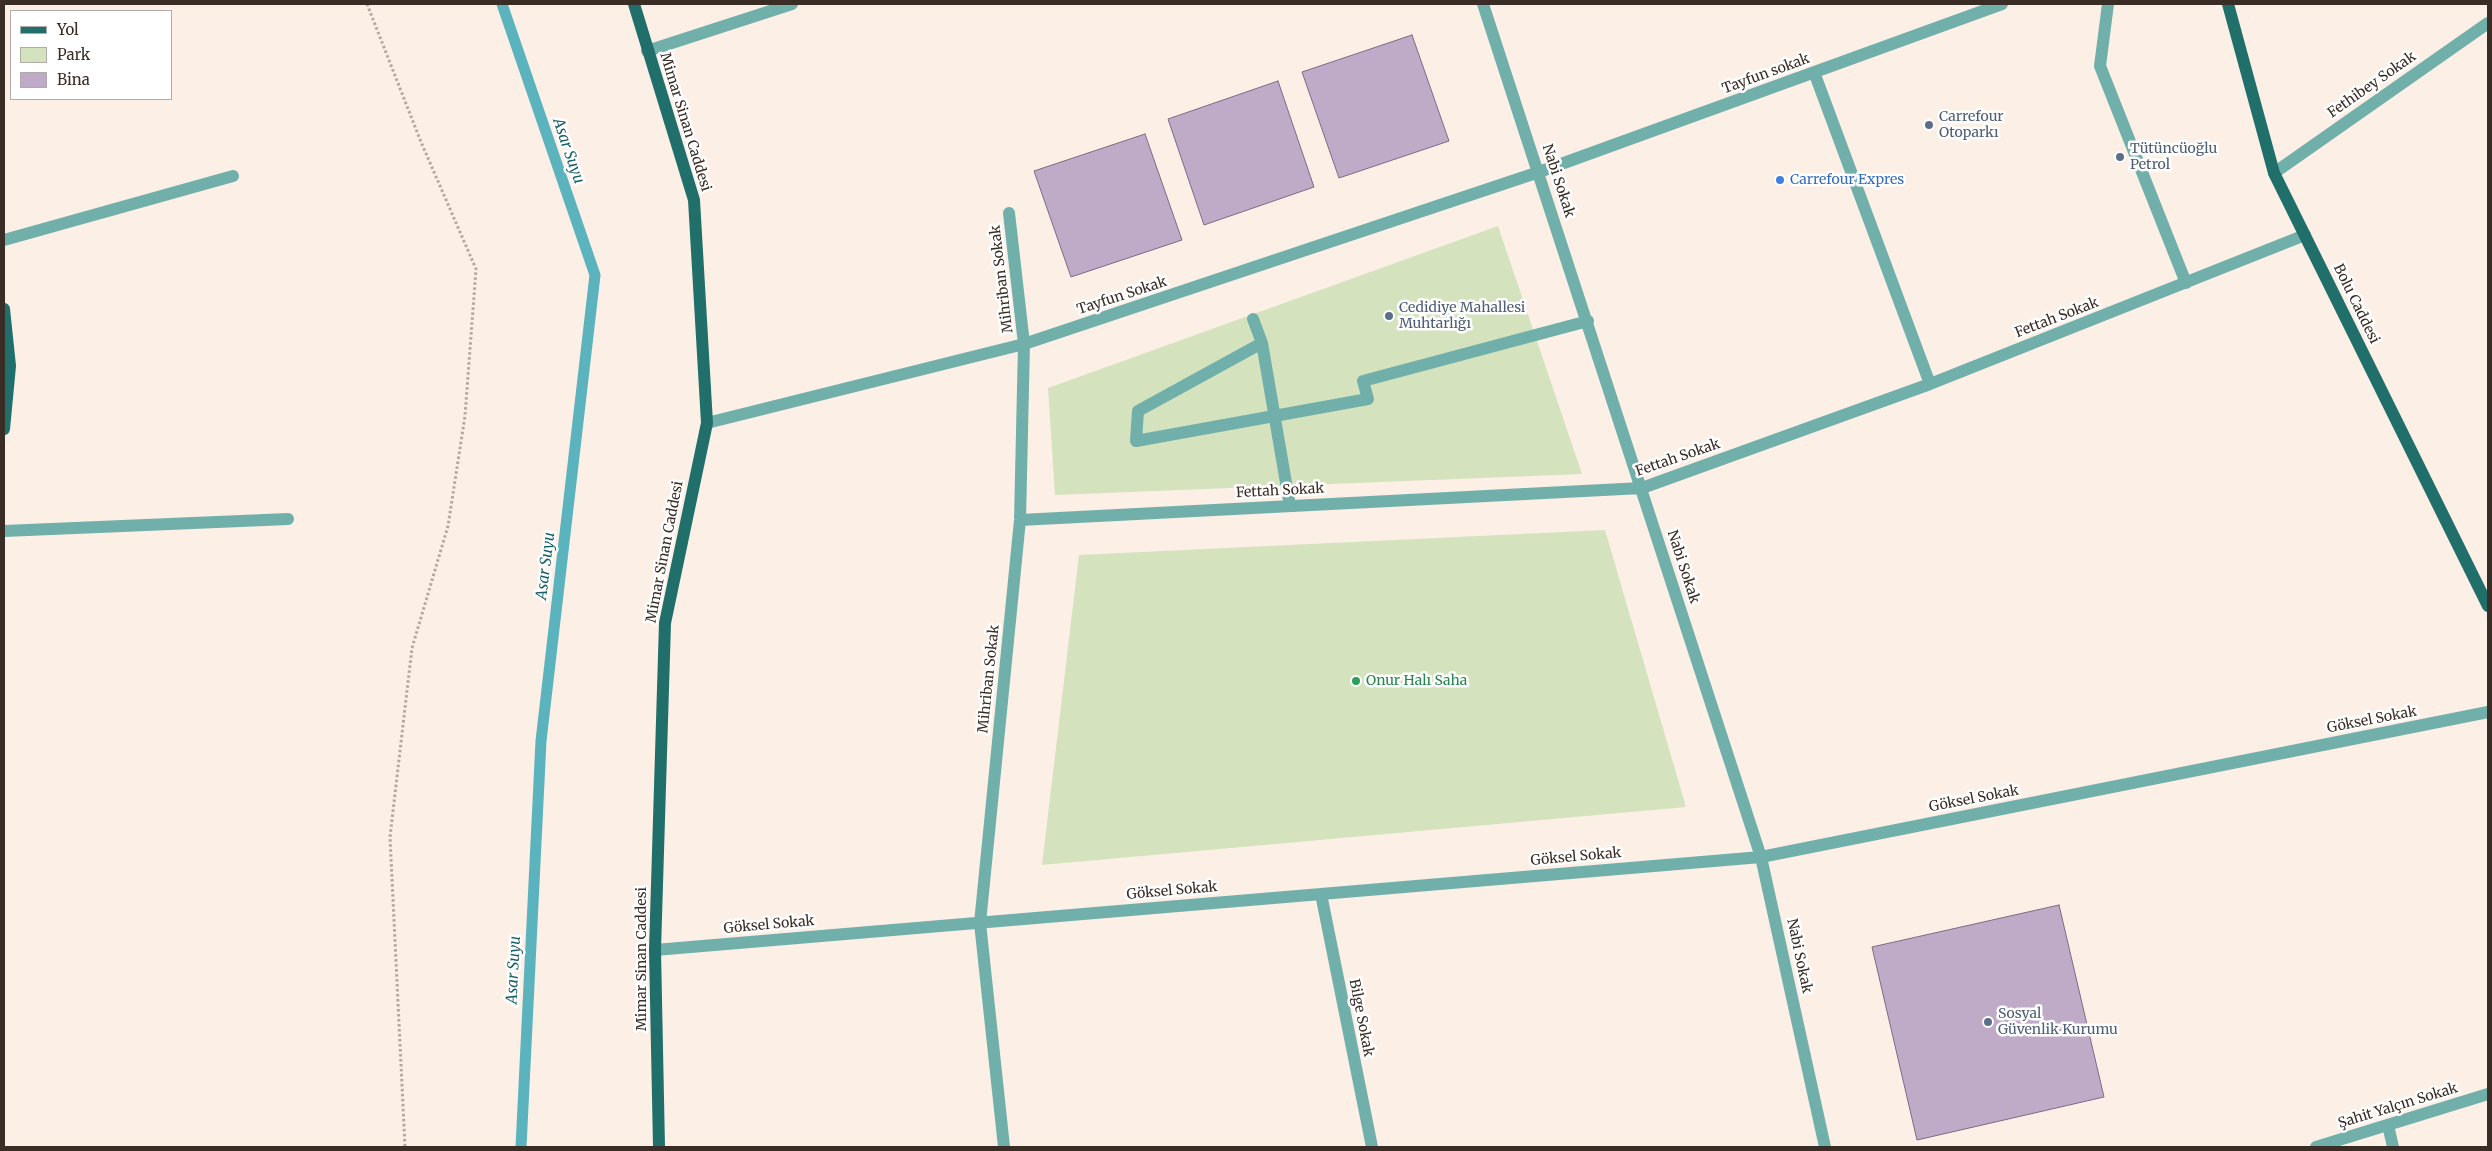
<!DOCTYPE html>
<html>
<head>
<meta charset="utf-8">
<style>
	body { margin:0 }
	#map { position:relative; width:2492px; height:1151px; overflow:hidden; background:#fcefe6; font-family:Merriweather,serif }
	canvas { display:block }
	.frame { position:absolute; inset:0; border:5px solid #3a2d25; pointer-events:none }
	.legend { position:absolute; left:10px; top:10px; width:162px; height:90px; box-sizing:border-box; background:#fff; border:1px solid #b0aba8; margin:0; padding:6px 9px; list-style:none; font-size:15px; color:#3a2d25 }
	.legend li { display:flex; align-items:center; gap:10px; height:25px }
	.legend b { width:25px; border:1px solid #b0aba8 }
</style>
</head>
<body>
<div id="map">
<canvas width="2492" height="1151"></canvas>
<div class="frame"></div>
<ul class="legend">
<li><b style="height:6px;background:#216f6a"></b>Yol</li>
<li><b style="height:14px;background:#d4e3be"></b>Park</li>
<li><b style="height:14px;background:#bfabc7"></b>Bina</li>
</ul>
</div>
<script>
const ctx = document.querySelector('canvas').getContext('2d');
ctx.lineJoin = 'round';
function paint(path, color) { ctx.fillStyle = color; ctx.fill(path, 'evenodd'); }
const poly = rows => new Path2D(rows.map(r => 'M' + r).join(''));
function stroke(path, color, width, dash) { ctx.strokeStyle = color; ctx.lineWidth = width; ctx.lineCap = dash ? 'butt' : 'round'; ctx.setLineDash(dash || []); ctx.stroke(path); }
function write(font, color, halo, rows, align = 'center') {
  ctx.font = font + ' Merriweather,serif'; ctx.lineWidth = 5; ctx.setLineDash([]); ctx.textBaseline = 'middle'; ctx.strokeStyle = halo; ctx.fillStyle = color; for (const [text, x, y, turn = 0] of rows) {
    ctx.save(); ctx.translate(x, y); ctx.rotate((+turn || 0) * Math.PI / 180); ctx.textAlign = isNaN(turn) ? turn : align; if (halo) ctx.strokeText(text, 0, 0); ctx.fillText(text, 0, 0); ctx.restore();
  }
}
paint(poly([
	[1498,226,1582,474,1055,495,1048,388],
	[1605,530,1686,807,1042,865,1079,555]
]), '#d4e3be');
stroke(poly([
	[502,4,595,275,541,741,521,1147]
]), '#5bb3bd', 11);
const building = poly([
	[1412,35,1449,141,1339,178,1302,72,1412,35],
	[1278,81,1314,187,1204,225,1168,119,1278,81],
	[1145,134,1182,240,1071,277,1034,171,1145,134],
	[2059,905,2104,1097,1917,1140,1872,947,2059,905]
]);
paint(building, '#bfabc7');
stroke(building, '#7c6a84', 1);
stroke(poly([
	[367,4,421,142,476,269,465,416,448,526,412,648,390,837,405,1147]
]), '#b4a79e', 3, [2.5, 2.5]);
stroke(poly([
	[1483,4,1761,857,1825,1147],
	[2108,4,2100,66,2186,283],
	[647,51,792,4],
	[1814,72,1930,384],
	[2274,173,2488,23],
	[4,240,233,176],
	[1253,319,1262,343,1290,506],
	[1262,343,1138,411,1136,441,1368,399,1363,381,1588,321],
	[707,423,1024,344,1539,172,2002,4],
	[1020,520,1642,488,1930,384,2305,235],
	[4,531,288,519],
	[1321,894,1372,1147],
	[655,950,1761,857,2488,712],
	[2388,1125,2393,1147],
	[1004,1147,980,923,1020,520,1024,344,1009,213],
	[2316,1147,2488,1094]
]), '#71b0aa', 12);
stroke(poly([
	[634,4,694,200,707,423,665,623,655,950,659,1147],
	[2228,4,2274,173,2488,606],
	[4,309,10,366,4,429]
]), '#216f6a', 12);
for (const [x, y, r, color] of [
	[1929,125,5,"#5c6f8a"],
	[2120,157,5,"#5c6f8a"],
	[1780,180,5,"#3f7fe0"],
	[1389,316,5,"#5c6f8a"],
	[1356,681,5,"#2e9e5b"],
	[1988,1022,5,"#5c6f8a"]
]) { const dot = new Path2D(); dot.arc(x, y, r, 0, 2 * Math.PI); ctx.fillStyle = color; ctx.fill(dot); stroke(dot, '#fff', 2); }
write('14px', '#3a2d25', '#fff', [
	["Tayfun sokak",1766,74,-20],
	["Fethibey Sokak",2372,85,-35],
	["Mimar Sinan Caddesi",685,122,73],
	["Nabi Sokak",1558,181,72],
	["Mihriban Sokak",1002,279,-97],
	["Tayfun Sokak",1122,296,-18],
	["Bolu Caddesi",2356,304,64],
	["Fettah Sokak",2057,318,-21],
	["Fettah Sokak",1678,458,-19],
	["Fettah Sokak",1280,491,-3],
	["Mimar Sinan Caddesi",665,552,-79],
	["Nabi Sokak",1683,567,72],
	["Mihriban Sokak",989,679,-84],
	["Göksel Sokak",2372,720,-11],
	["Göksel Sokak",1974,799,-11],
	["Göksel Sokak",1576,857,-5],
	["Göksel Sokak",1172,891,-5],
	["Göksel Sokak",769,925,-5],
	["Nabi Sokak",1799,956,78],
	["Mimar Sinan Caddesi",642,959,-90],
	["Bilge Sokak",1361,1018,79],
	["Şahit Yalçın Sokak",2398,1106,-17]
]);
write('14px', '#4e5e75', '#fff', [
	["Carrefour",1939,117],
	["Otoparkı",1939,133],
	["Tütüncüoğlu",2130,149],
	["Petrol",2130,165],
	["Cedidiye Mahallesi",1399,308],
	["Muhtarlığı",1399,324],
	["Sosyal",1998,1014],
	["Güvenlik Kurumu",1998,1030]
], 'left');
write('14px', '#366cbe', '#fff', [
	["Carrefour Expres",1790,180]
], 'left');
write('14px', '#27864d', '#fff', [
	["Onur Halı Saha",1366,681]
], 'left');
write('italic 15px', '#166067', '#fff', [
	["Asar Suyu",568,151,71],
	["Asar Suyu",546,566,-83],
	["Asar Suyu",514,970,-87]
]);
</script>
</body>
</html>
